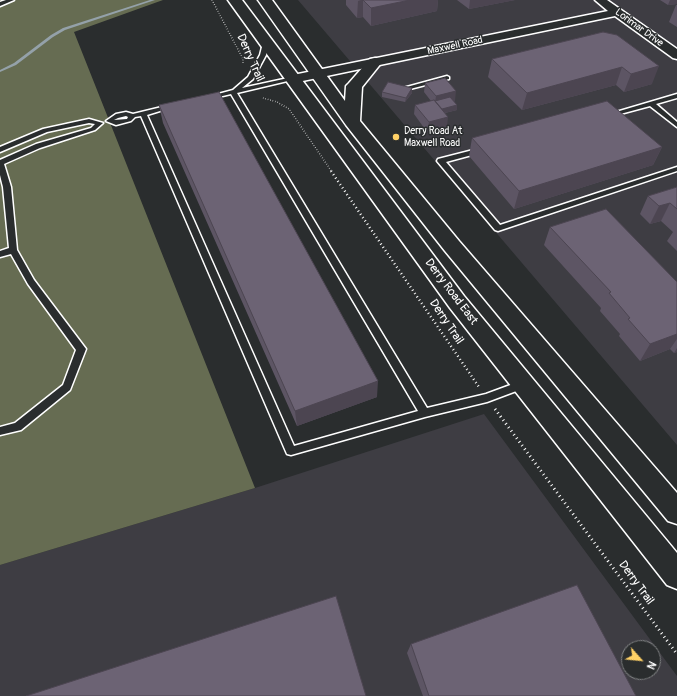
<!DOCTYPE html>
<html>
<head>
<meta charset="utf-8">
<style>
	body { margin:0 }
	#map { position:relative; width:677px; height:696px; overflow:hidden; background:#2a2d2e; font-family:Pangolin,sans-serif }
	canvas { display:block }
	.north { position:absolute; left:621px; top:640px; width:40px; height:40px; box-sizing:border-box; background:#2a2d2e; border:1px solid #7f8182; border-radius:50%; rotate:117deg; font-size:11px; font-weight:700; line-height:16px; text-align:center; color:#fff }
	.north::after { content:''; display:block; margin:auto; width:14px; height:18px; background:#ffd166; clip-path:polygon(50% 0,100% 100%,50% 72%,0 100%) }
</style>
</head>
<body>
<div id="map">
<canvas width="677" height="696"></canvas>
<div class="north">N</div>
</div>
<script>
const ctx = document.querySelector('canvas').getContext('2d');
ctx.lineJoin = 'round';
function paint(path, color) { ctx.fillStyle = color; ctx.fill(path, 'evenodd'); }
const poly = rows => new Path2D(rows.map(r => 'M' + r).join(''));
function stroke(path, color, width, dash) { ctx.strokeStyle = color; ctx.lineWidth = width; ctx.lineCap = dash ? 'butt' : 'round'; ctx.setLineDash(dash || []); ctx.stroke(path); }
function write(font, color, halo, rows, align = 'center') {
  ctx.font = font + ' Pangolin,sans-serif'; ctx.lineWidth = 3; ctx.setLineDash([]); ctx.textBaseline = 'middle'; ctx.strokeStyle = halo; ctx.fillStyle = color; for (const [text, x, y, turn = 0] of rows) {
    ctx.save(); ctx.translate(x, y); ctx.rotate((+turn || 0) * Math.PI / 180); ctx.textAlign = isNaN(turn) ? turn : align; if (halo) ctx.strokeText(text, 0, 0); ctx.fillText(text, 0, 0); ctx.restore();
  }
}
paint(poly([
	[298,0,677,0,677,445],
	[484,414,677,676,677,696,0,696,0,565,255,488],
	[629,648,653,648,653,672,629,672]
]), '#3e3d43');
paint(poly([
	[0,0,163,0,74,32,255,488,0,565]
]), '#666c52');
paint(poly([
	[150,0,155,0,65,30,53,37,16,65,0,72,0,70,14,63,51,35,63,28,150,0]
]), '#94a1a9');
const service = poly([
	[6,0,14,0,0,6,0,2,6,0],
	[266,41,269,43,266,55,253,79,242,88,293,77,296,79,237,93,427,408,486,394,524,380,527,381,529,384,527,387,487,402,425,417,291,455,287,454,141,116,135,117,131,121,116,125,106,121,116,114,126,112,133,114,170,105,173,107,147,115,294,446,418,411,231,94,210,99,207,97,233,90,248,77,260,55,263,43,266,41],
	[126,116,128,117,127,119,114,120,118,118,126,116],
	[447,76,449,77,449,79,406,90,403,88,447,76],
	[677,94,677,98,656,104,677,122,677,127,650,106,609,117,606,115,677,94],
	[89,119,103,123,95,130,40,148,4,164,11,187,17,250,34,280,86,349,70,390,21,430,0,435,0,427,15,423,63,385,76,350,28,284,11,254,0,257,0,251,9,248,3,187,0,175,0,160,36,144,91,128,95,124,89,123,47,132,0,152,0,147,43,129,89,119],
	[481,148,484,150,483,152,446,162,500,225,677,167,677,171,498,231,495,230,437,161,438,159,481,148]
]);
const minor = poly([
	[595,0,607,0,677,49,677,59,673,58,615,16,293,83,289,82,287,79,289,76,293,75,608,11,595,0]
]);
const secondary = poly([
	[228,0,242,0,464,296,677,553,677,589,667,585,450,308,228,0],
	[258,0,272,0,345,101,346,86,349,83,370,59,375,58,380,59,382,62,362,87,360,121,459,241,677,493,677,524,668,521,445,251,346,125,258,0]
]);
stroke(service, '#fff', 3);
stroke(minor, '#fff', 3);
stroke(secondary, '#fff', 3);
stroke(poly([
	[212,0,243,59,243,64],
	[263,98,277,102,289,109,332,172]
]), '#fff', 1.5, [0.5, 2]);
stroke(poly([
	[331,171,479,387]
]), '#fff', 2.5, [1, 3]);
stroke(poly([
	[495,409,677,654]
]), '#fff', 3, [1, 3.5]);
paint(service, '#2a2d2e');
paint(minor, '#2a2d2e');
paint(secondary, '#2a2d2e');
paint(poly([
	[346,0,438,0,437,11,371,26,363,17,357,18,346,5],
	[457,0,515,0,469,9],
	[660,0,677,0,677,4,668,5],
	[676,5,677,5,677,27,669,22],
	[603,32,652,84,624,92,616,85,522,110,488,77,492,59],
	[425,83,455,101,454,101,457,110,445,113,447,127,427,132,414,114,415,105,431,101,424,92],
	[382,92,412,93,405,102,382,97],
	[159,105,377,397,297,426,163,123],
	[472,138,662,147,653,165,514,209,469,156],
	[677,187,677,251,667,241,673,232,661,221,650,224,640,214,648,196],
	[550,227,677,282,677,352,674,353,670,349,640,361,619,336,620,334,600,311,601,308,544,245],
	[411,644,636,696,423,696,407,653]
]), '#5d5564');
paint(poly([
	[361,0,363,0,363,17,357,18,358,1],
	[410,0,438,0,437,11,371,26,371,8],
	[470,0,515,0,469,9],
	[670,0,677,0,677,4,668,5],
	[659,66,652,84,624,92,631,74],
	[622,67,616,85,522,110,527,93],
	[412,88,412,93,405,102,406,98],
	[456,91,455,101,437,105,435,103,436,96],
	[457,105,457,110,440,114,441,109],
	[448,117,447,127,427,132,429,122],
	[662,147,653,165,514,209,519,191],
	[670,203,661,221,650,224,659,206],
	[677,334,677,339,670,349,640,361,650,344],
	[677,348,677,352,674,353],
	[378,381,377,397,297,426,295,411]
]), '#4c4551');
const building = poly([
	[363,0,410,0,371,8,363,0],
	[603,32,617,35,659,66,631,74,622,67,527,93,492,59,603,32],
	[445,78,456,91,436,96,425,83,445,78],
	[388,82,412,88,406,98,382,92,388,82],
	[219,92,378,381,295,411,159,105,219,92],
	[450,97,457,105,442,109,435,101,450,97],
	[434,100,448,117,429,122,415,105,434,100],
	[607,101,662,147,519,191,472,138,607,101],
	[677,187,677,209,670,203,659,206,648,196,677,187],
	[606,209,677,282,677,334,650,344,628,319,630,318,609,293,611,292,550,227,606,209],
	[577,585,636,696,429,696,411,644,577,585],
	[336,596,366,696,26,696,336,596]
]);
paint(building, '#6c6374');
stroke(building, '#4c4551', 1);
for (const [x, y, r, color] of [
	[396,137,4,"#ffd166"]
]) { const dot = new Path2D(); dot.arc(x, y, r, 0, 2 * Math.PI); ctx.fillStyle = color; ctx.fill(dot); stroke(dot, '#2a2d2e', 1.5); }
write('10px', '#fff', '#2a2d2e', [
	["Lorimar Drive",639,28,36],
	["Maxwell Road",455,46,-12]
]);
write('10px', '#fff', '#2a2d2e', [
	["Derry Road At",404,131],
	["Maxwell Road",404,143]
], 'left');
write('12px', '#fff', '#2a2d2e', [
	["Derry Trail",250,58,66],
	["Derry Road East",451,292,53],
	["Derry Trail",446,322,56],
	["Derry Trail",636,583,54]
]);
</script>
</body>
</html>
